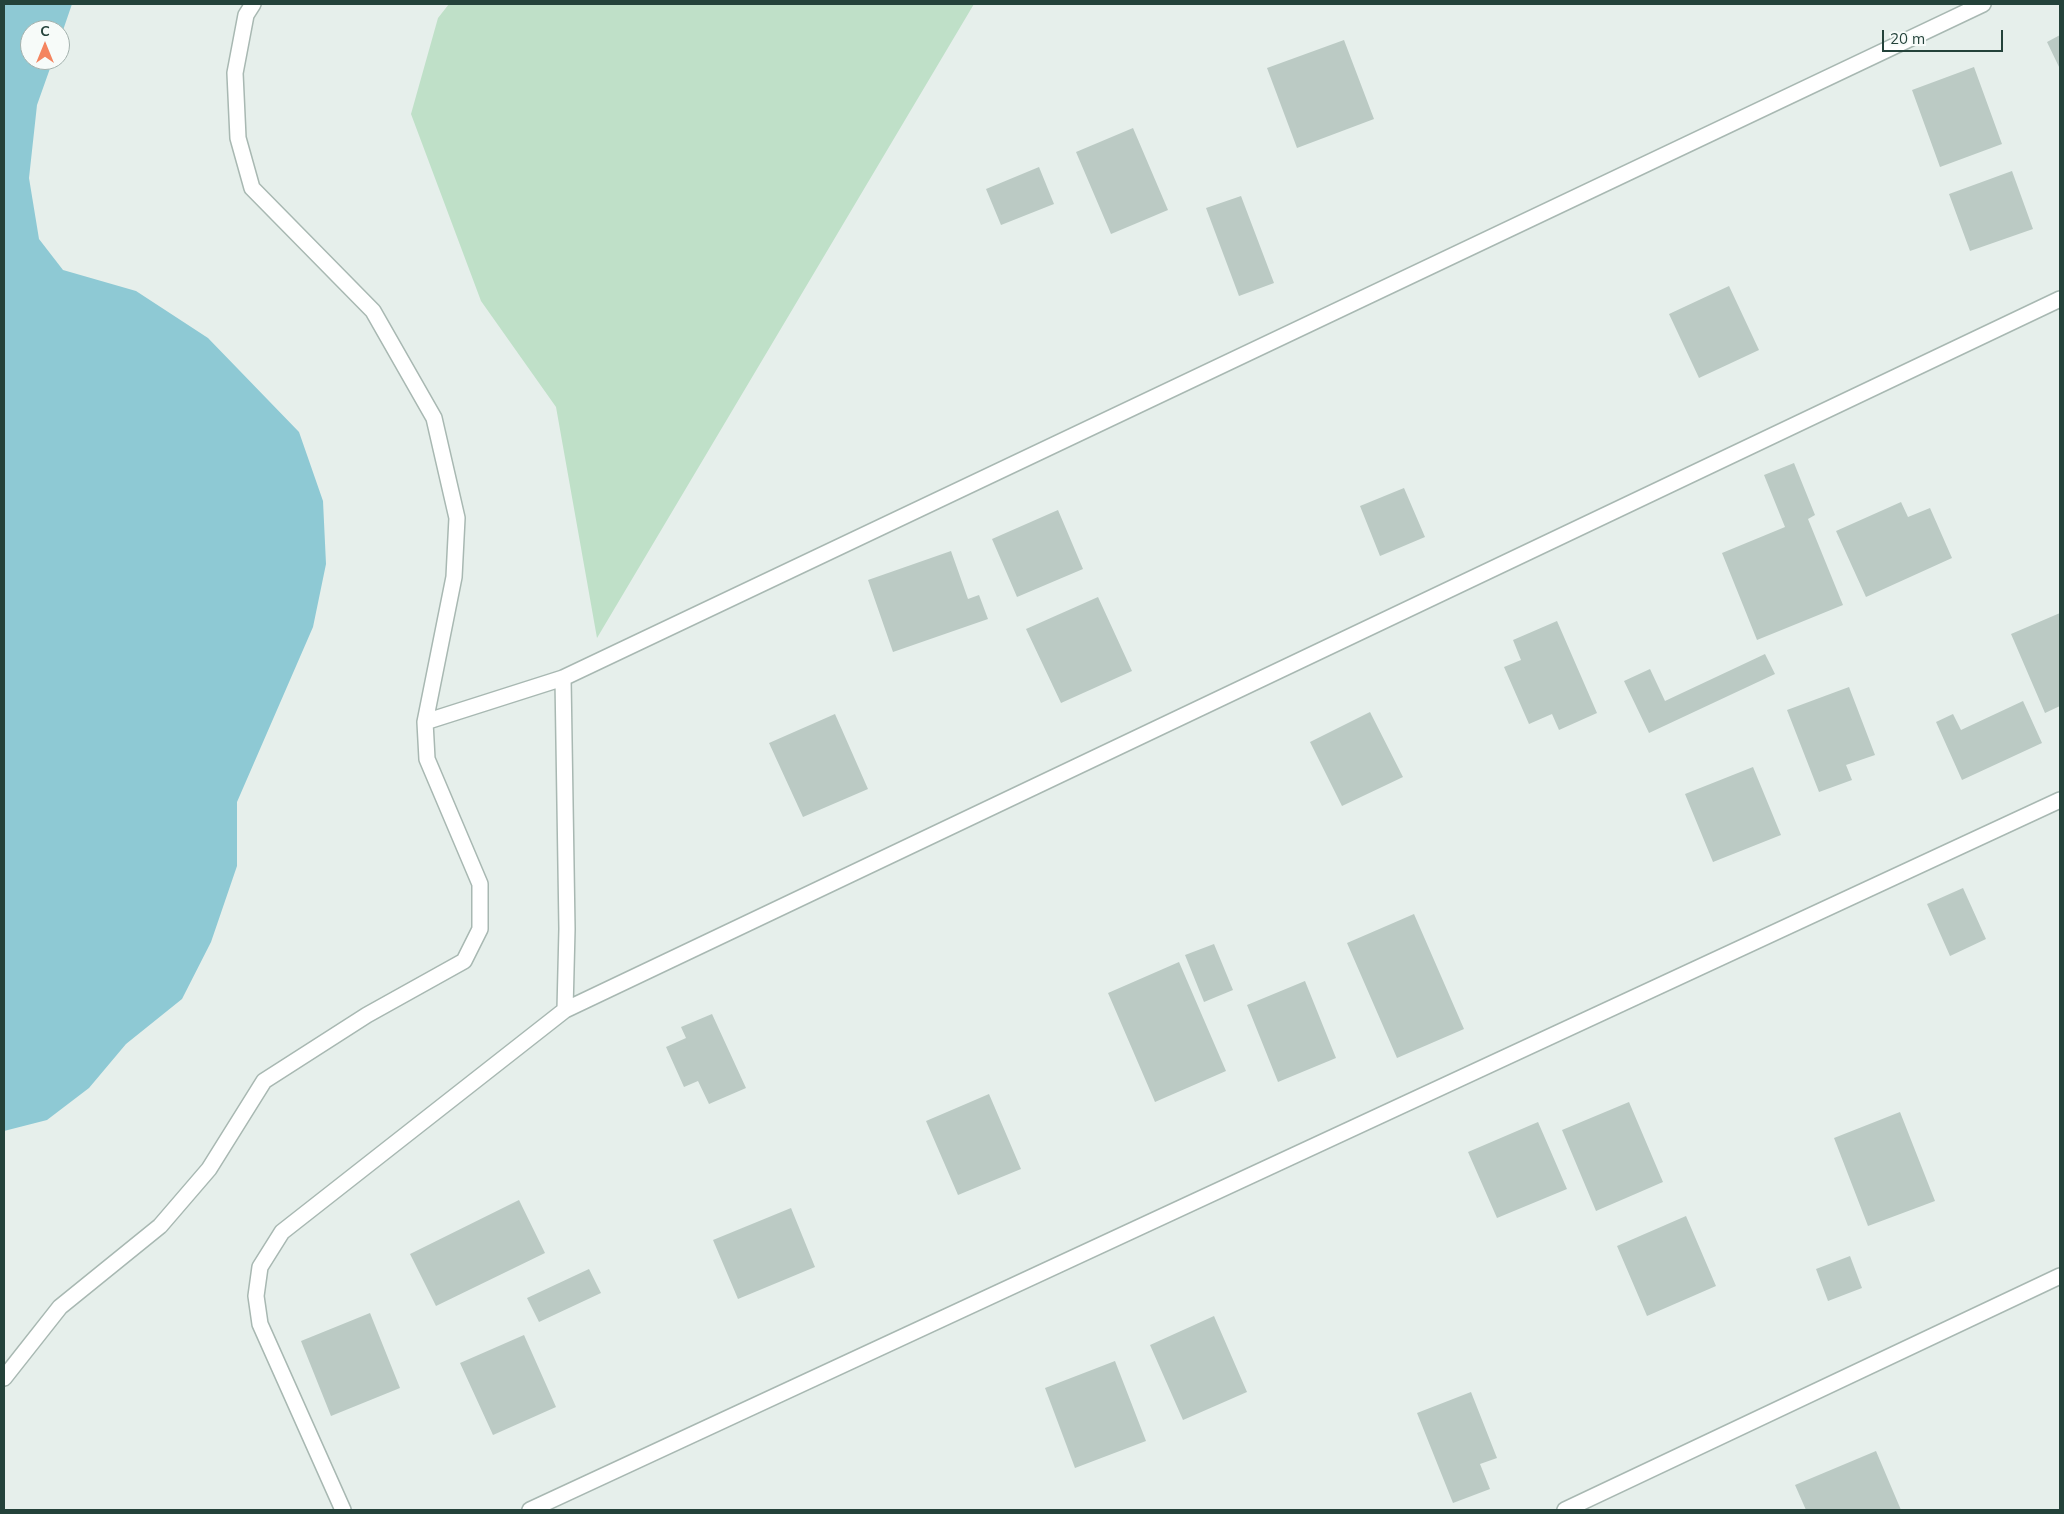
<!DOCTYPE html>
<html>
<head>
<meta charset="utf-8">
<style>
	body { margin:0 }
	#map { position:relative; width:2064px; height:1514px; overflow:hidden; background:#e6efeb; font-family:Mulish,sans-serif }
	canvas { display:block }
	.frame { position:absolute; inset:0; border:5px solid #24423a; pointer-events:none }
	.north { position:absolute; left:20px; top:20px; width:50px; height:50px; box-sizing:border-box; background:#f7fbf9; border:1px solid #a3b1ad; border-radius:50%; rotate:0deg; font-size:14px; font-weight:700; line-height:20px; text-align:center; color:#24423a }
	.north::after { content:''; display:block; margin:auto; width:18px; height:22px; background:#f4845f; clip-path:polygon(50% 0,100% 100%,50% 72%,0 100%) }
	.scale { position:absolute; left:1882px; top:30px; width:121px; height:22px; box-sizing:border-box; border:2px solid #24423a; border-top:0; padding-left:6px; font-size:15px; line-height:18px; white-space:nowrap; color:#24423a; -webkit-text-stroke:4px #f7fbf9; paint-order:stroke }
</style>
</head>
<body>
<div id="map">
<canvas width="2064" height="1514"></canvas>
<div class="frame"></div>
<div class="north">С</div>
<div class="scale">20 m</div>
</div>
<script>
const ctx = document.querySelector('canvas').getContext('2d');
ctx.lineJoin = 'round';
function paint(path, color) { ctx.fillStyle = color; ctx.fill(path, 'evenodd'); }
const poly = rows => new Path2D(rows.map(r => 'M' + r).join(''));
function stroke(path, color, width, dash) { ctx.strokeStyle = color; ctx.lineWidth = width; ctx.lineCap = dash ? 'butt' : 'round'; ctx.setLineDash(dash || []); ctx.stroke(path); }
paint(poly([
	[449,4,974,4,597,638,556,407,481,301,411,114,438,18]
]), '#bfe0c8');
paint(poly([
	[4,4,72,4,60,39,60,30,30,30,30,60,53,60,37,105,29,178,39,239,63,270,136,291,208,338,299,432,323,501,326,564,313,627,237,802,237,866,211,942,182,999,126,1044,89,1088,47,1120,4,1131]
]), '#8ec9d4');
paint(poly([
	[2060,35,2060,69,2047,42],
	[1344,40,1374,119,1297,148,1267,68],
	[1974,67,2002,144,1940,167,1912,90],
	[1133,128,1168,210,1111,234,1076,152],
	[1039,167,1054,204,1001,225,986,189],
	[2012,171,2033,229,1970,251,1949,194],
	[1241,196,1274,283,1239,296,1206,208],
	[1729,286,1759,350,1699,378,1669,314],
	[1794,463,1815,515,1808,519,1843,605,1757,640,1722,553,1785,527,1764,475],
	[1404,488,1425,537,1380,556,1360,506],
	[1901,502,1908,517,1930,508,1952,558,1866,597,1836,531],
	[1058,510,1083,569,1017,597,992,539],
	[951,551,968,599,979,595,988,619,893,652,868,580],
	[1098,597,1132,671,1061,703,1026,629],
	[2060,613,2060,706,2045,713,2011,634],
	[1557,621,1597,713,1559,730,1552,714,1529,724,1504,667,1521,660,1513,640],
	[1765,654,1775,674,1649,733,1624,681,1650,669,1665,701],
	[1849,687,1875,755,1846,765,1852,780,1819,792,1787,710],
	[2023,701,2042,743,1962,780,1936,722,1953,714,1961,730],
	[1370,712,1403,777,1342,806,1310,742],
	[835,714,868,789,803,817,769,743],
	[1753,767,1781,835,1713,862,1685,794],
	[1963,888,1986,939,1950,956,1927,904],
	[1414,914,1464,1029,1397,1058,1347,943],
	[1214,944,1233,990,1204,1002,1185,955],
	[1179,962,1226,1071,1155,1102,1108,993],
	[1305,981,1336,1058,1278,1082,1247,1005],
	[712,1014,746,1088,709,1104,698,1081,684,1087,666,1047,686,1038,681,1027],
	[989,1094,1021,1169,958,1195,926,1121],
	[1629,1102,1663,1182,1596,1211,1562,1130],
	[1900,1112,1935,1201,1868,1226,1834,1138],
	[1538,1122,1567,1189,1497,1218,1468,1152],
	[519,1200,545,1253,436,1306,410,1254],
	[791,1208,815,1267,738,1299,713,1240],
	[1686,1216,1716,1286,1647,1316,1617,1246],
	[1850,1256,1862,1288,1828,1301,1816,1269],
	[589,1269,601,1293,539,1322,527,1298],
	[370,1313,400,1388,331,1416,301,1341],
	[1214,1316,1247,1392,1183,1420,1150,1345],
	[524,1335,556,1407,493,1435,460,1363],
	[1115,1361,1146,1441,1075,1468,1045,1388],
	[1471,1392,1497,1458,1480,1464,1490,1489,1453,1503,1417,1413],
	[1876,1451,1901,1510,1806,1510,1795,1485]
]), '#bbcac4');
const minor = poly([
	[425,722,563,678,1983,4],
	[565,1010,2060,299],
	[4,1378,60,1307,160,1226,209,1169,264,1081,367,1015,464,961,480,929,480,884,427,759,425,722,454,577,457,518,434,418,373,311,252,188,238,138,235,73,246,15,253,4],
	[343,1510,260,1324,256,1296,260,1267,282,1232,565,1010,567,929,563,678],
	[530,1510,2060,800],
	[1565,1510,2060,1276]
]);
stroke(minor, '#a8b8b2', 18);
stroke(minor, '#fff', 15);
</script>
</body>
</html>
